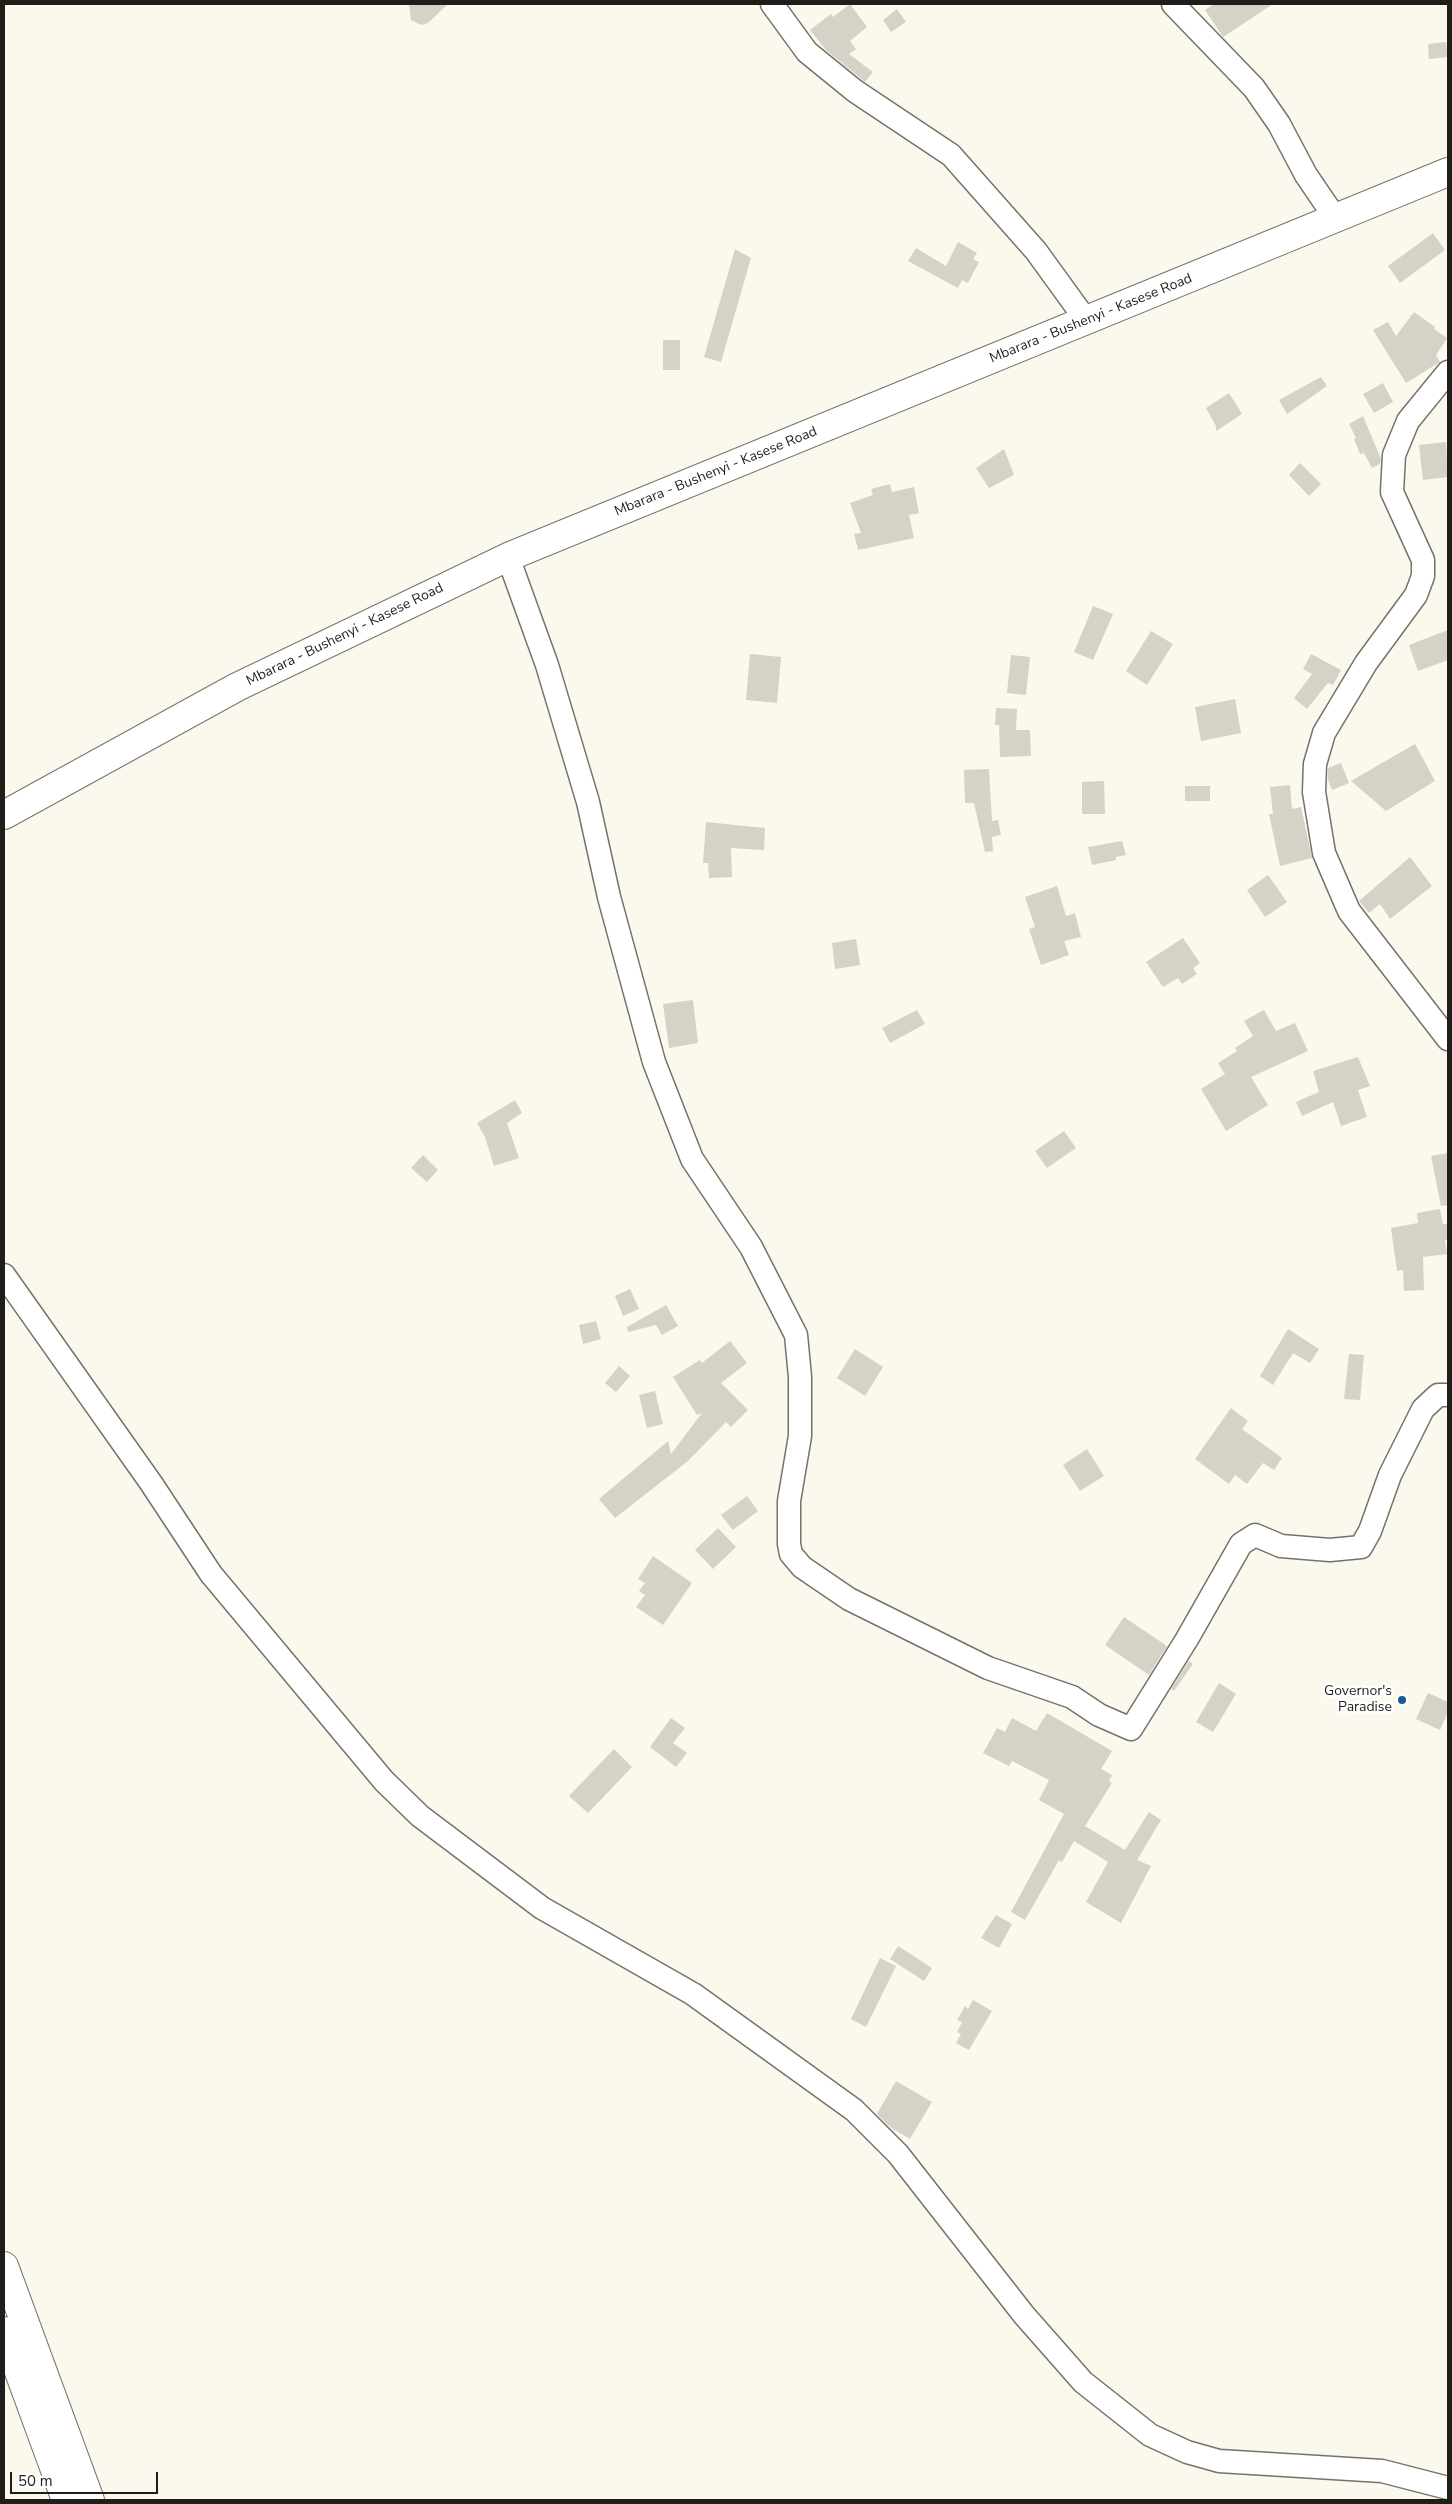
<!DOCTYPE html>
<html>
<head>
<meta charset="utf-8">
<style>
	body { margin:0 }
	#map { position:relative; width:1452px; height:2504px; overflow:hidden; background:#fbf8ed; font-family:"Nunito Sans",sans-serif }
	canvas { display:block }
	.frame { position:absolute; inset:0; border:5px solid #1f1e1a; pointer-events:none }
	.scale { position:absolute; left:10px; top:2472px; width:148px; height:22px; box-sizing:border-box; border:2px solid #1f1e1a; border-top:0; padding-left:6px; font-size:15px; line-height:18px; white-space:nowrap; color:#1f1e1a; -webkit-text-stroke:4px #fff; paint-order:stroke }
</style>
</head>
<body>
<div id="map">
<canvas width="1452" height="2504"></canvas>
<div class="frame"></div>
<div class="scale">50 m</div>
</div>
<script>
const ctx = document.querySelector('canvas').getContext('2d');
ctx.lineJoin = 'round';
function paint(path, color) { ctx.fillStyle = color; ctx.fill(path, 'evenodd'); }
const poly = rows => new Path2D(rows.map(r => 'M' + r).join(''));
function stroke(path, color, width, dash) { ctx.strokeStyle = color; ctx.lineWidth = width; ctx.lineCap = dash ? 'butt' : 'round'; ctx.setLineDash(dash || []); ctx.stroke(path); }
function write(font, color, halo, rows, align = 'center') {
  ctx.font = font + ' "Nunito Sans",sans-serif'; ctx.lineWidth = 5; ctx.setLineDash([]); ctx.textBaseline = 'middle'; ctx.strokeStyle = halo; ctx.fillStyle = color; for (const [text, x, y, turn = 0] of rows) {
    ctx.save(); ctx.translate(x, y); ctx.rotate((+turn || 0) * Math.PI / 180); ctx.textAlign = isNaN(turn) ? turn : align; if (halo) ctx.strokeText(text, 0, 0); ctx.fillText(text, 0, 0); ctx.restore();
  }
}
paint(poly([
	[409,4,448,4,428,23,421,25,411,20],
	[850,4,867,27,850,41,856,49,849,54,873,72,865,82,826,50,810,30,831,14,833,17],
	[1214,4,1273,4,1223,37,1205,10],
	[897,9,906,22,891,32,883,20],
	[1446,42,1448,57,1429,59,1428,44],
	[1433,233,1445,250,1400,283,1388,266],
	[958,242,977,253,973,259,979,262,968,283,962,280,958,288,908,261,916,248,946,266],
	[735,249,751,258,721,362,704,357],
	[1414,312,1435,327,1434,329,1447,338,1436,355,1440,362,1406,383,1373,330,1388,322,1396,336],
	[663,340,680,340,680,370,663,370],
	[1321,377,1327,386,1287,414,1279,400],
	[1383,383,1393,402,1374,413,1363,394],
	[1229,393,1242,414,1216,431,1216,426,1206,408],
	[1363,416,1381,459,1380,464,1372,468,1364,453,1360,454,1354,439,1356,438,1349,424],
	[1446,442,1448,477,1423,480,1419,445],
	[1004,449,1014,475,989,488,976,468],
	[1300,463,1321,484,1309,496,1289,475],
	[890,484,892,492,914,487,919,513,909,515,914,538,858,550,854,534,861,533,850,503,873,495,871,489],
	[1093,606,1113,614,1093,660,1074,652],
	[1448,630,1448,660,1418,671,1409,645],
	[1151,631,1173,644,1147,685,1126,671],
	[750,654,781,657,777,703,746,700],
	[1311,654,1341,670,1333,685,1328,683,1307,709,1294,698,1312,674,1303,669],
	[1011,655,1030,657,1026,695,1007,693],
	[1235,699,1241,733,1201,741,1195,707],
	[996,708,1017,709,1016,730,1030,730,1031,756,1000,757,999,725,995,725],
	[1415,744,1435,781,1386,811,1351,781],
	[1341,763,1349,783,1332,790,1328,779,1328,768],
	[989,769,992,821,998,820,1001,835,992,837,993,851,985,852,974,803,965,803,964,770],
	[1104,781,1105,814,1082,814,1082,782],
	[1290,785,1292,809,1301,807,1312,858,1280,866,1269,814,1273,814,1270,787],
	[1185,786,1210,786,1210,801,1185,801],
	[706,822,765,828,764,850,731,848,732,877,709,878,708,863,703,863],
	[1122,841,1126,855,1116,857,1116,860,1092,865,1088,847],
	[1410,857,1432,886,1390,919,1380,904,1369,913,1359,901],
	[1268,875,1287,902,1265,917,1247,890],
	[1057,886,1066,916,1075,913,1081,937,1064,941,1069,955,1041,965,1029,929,1035,927,1025,897],
	[1183,938,1200,963,1193,968,1197,974,1182,984,1178,978,1163,987,1146,962],
	[856,939,860,965,835,969,832,943],
	[693,1000,698,1043,669,1048,663,1004],
	[917,1010,925,1024,890,1043,882,1028],
	[1264,1010,1276,1031,1295,1023,1308,1051,1251,1077,1268,1105,1226,1131,1201,1089,1225,1074,1218,1063,1237,1051,1235,1048,1253,1036,1244,1021],
	[1358,1057,1370,1086,1358,1090,1367,1117,1341,1126,1333,1102,1302,1116,1296,1102,1319,1092,1313,1071],
	[515,1100,522,1113,507,1123,519,1158,494,1166,485,1137,477,1123],
	[1064,1131,1076,1148,1047,1168,1035,1151],
	[1448,1153,1448,1205,1441,1206,1431,1156],
	[423,1155,438,1170,427,1182,411,1168],
	[1440,1209,1443,1224,1447,1224,1448,1240,1445,1240,1447,1254,1423,1257,1424,1290,1404,1291,1403,1270,1397,1271,1391,1228,1418,1223,1417,1213],
	[630,1289,639,1309,623,1316,615,1296],
	[666,1305,678,1326,662,1335,656,1325,628,1332,627,1327],
	[596,1321,601,1339,583,1344,579,1325],
	[1288,1329,1319,1349,1310,1363,1293,1353,1273,1385,1260,1376],
	[730,1341,747,1363,721,1383,748,1410,731,1427,726,1422,688,1461,615,1518,599,1499,668,1441,671,1454,702,1413,697,1415,673,1377,700,1360,702,1363],
	[855,1349,883,1367,865,1396,837,1378],
	[1349,1354,1364,1355,1360,1400,1344,1399],
	[619,1366,630,1376,616,1392,605,1383],
	[655,1391,663,1424,647,1428,639,1395],
	[1231,1408,1248,1421,1242,1429,1282,1458,1274,1470,1263,1463,1247,1484,1235,1475,1229,1484,1195,1459],
	[1087,1449,1104,1476,1080,1491,1063,1465],
	[747,1496,758,1511,733,1530,721,1515],
	[718,1528,736,1547,713,1569,695,1550],
	[653,1556,692,1583,663,1625,636,1607,645,1595,639,1591,645,1583,638,1579],
	[1124,1617,1167,1646,1149,1675,1105,1645],
	[1189,1661,1193,1664,1174,1691,1171,1689],
	[1219,1683,1236,1694,1213,1732,1196,1722],
	[1428,1693,1448,1702,1448,1712,1440,1730,1416,1719],
	[1047,1713,1112,1751,1101,1769,1112,1775,1109,1781,1112,1783,1085,1826,1125,1850,1149,1812,1161,1820,1137,1860,1151,1866,1121,1923,1086,1902,1108,1862,1074,1841,1062,1862,1059,1860,1025,1920,1011,1912,1064,1814,1039,1800,1049,1780,1012,1761,1009,1766,983,1753,997,1728,1005,1732,1012,1718,1036,1731],
	[671,1718,685,1728,673,1743,687,1753,676,1767,650,1747],
	[614,1749,632,1767,588,1813,569,1796],
	[996,1915,1012,1924,999,1948,981,1938],
	[898,1946,932,1968,924,1981,890,1959],
	[880,1958,896,1966,866,2027,851,2019],
	[973,2000,992,2011,969,2050,956,2043,961,2034,957,2032,962,2022,957,2020,965,2006,968,2009],
	[896,2081,932,2102,910,2139,890,2127,877,2114]
]), '#d5d2c7');
const minor = poly([
	[772,4,807,52,855,91,951,155,1036,251,1086,320],
	[1173,4,1254,88,1279,124,1306,175,1336,219],
	[1448,372,1408,421,1394,455,1392,492,1423,560,1423,576,1416,595,1366,663,1324,733,1315,764,1314,792,1324,853,1349,911,1448,1039],
	[508,557,547,665,588,802,609,897,654,1062,692,1159,751,1247,796,1335,800,1377,800,1436,789,1501,789,1544,791,1554,802,1567,849,1599,988,1668,1072,1697,1099,1715,1131,1729,1187,1639,1241,1544,1255,1535,1281,1546,1330,1550,1361,1547,1370,1531,1390,1475,1423,1409,1438,1395,1448,1395],
	[4,1275,151,1483,211,1574,384,1781,420,1816,542,1908,693,1994,854,2110,898,2154,1024,2315,1083,2382,1150,2435,1187,2452,1219,2461,1382,2471,1448,2488]
]);
const primary = poly([
	[4,815,237,687,508,557,1448,172]
]);
const trunk = poly([
	[4,2266,90,2500],
	[4,2331,66,2500]
]);
stroke(minor, '#757369', 25);
stroke(primary, '#757369', 30);
stroke(trunk, '#757369', 30);
stroke(minor, '#fff', 22);
stroke(primary, '#fff', 28);
stroke(trunk, '#fff', 28);
for (const [x, y, r, color] of [
	[1402,1700,5,"#1b5a90"]
]) { const dot = new Path2D(); dot.arc(x, y, r, 0, 2 * Math.PI); ctx.fillStyle = color; ctx.fill(dot); stroke(dot, '#fff', 2); }
write('14px', '#1f1e1a', '#fff', [
	["Mbarara - Bushenyi - Kasese Road",1091,319,-22],
	["Mbarara - Bushenyi - Kasese Road",716,472,-22],
	["Mbarara - Bushenyi - Kasese Road",345,635,-26]
]);
write('14px', '#1f1e1a', '#fff', [
	["Governor's",1392,1692],
	["Paradise",1392,1708]
], 'right');
</script>
</body>
</html>
